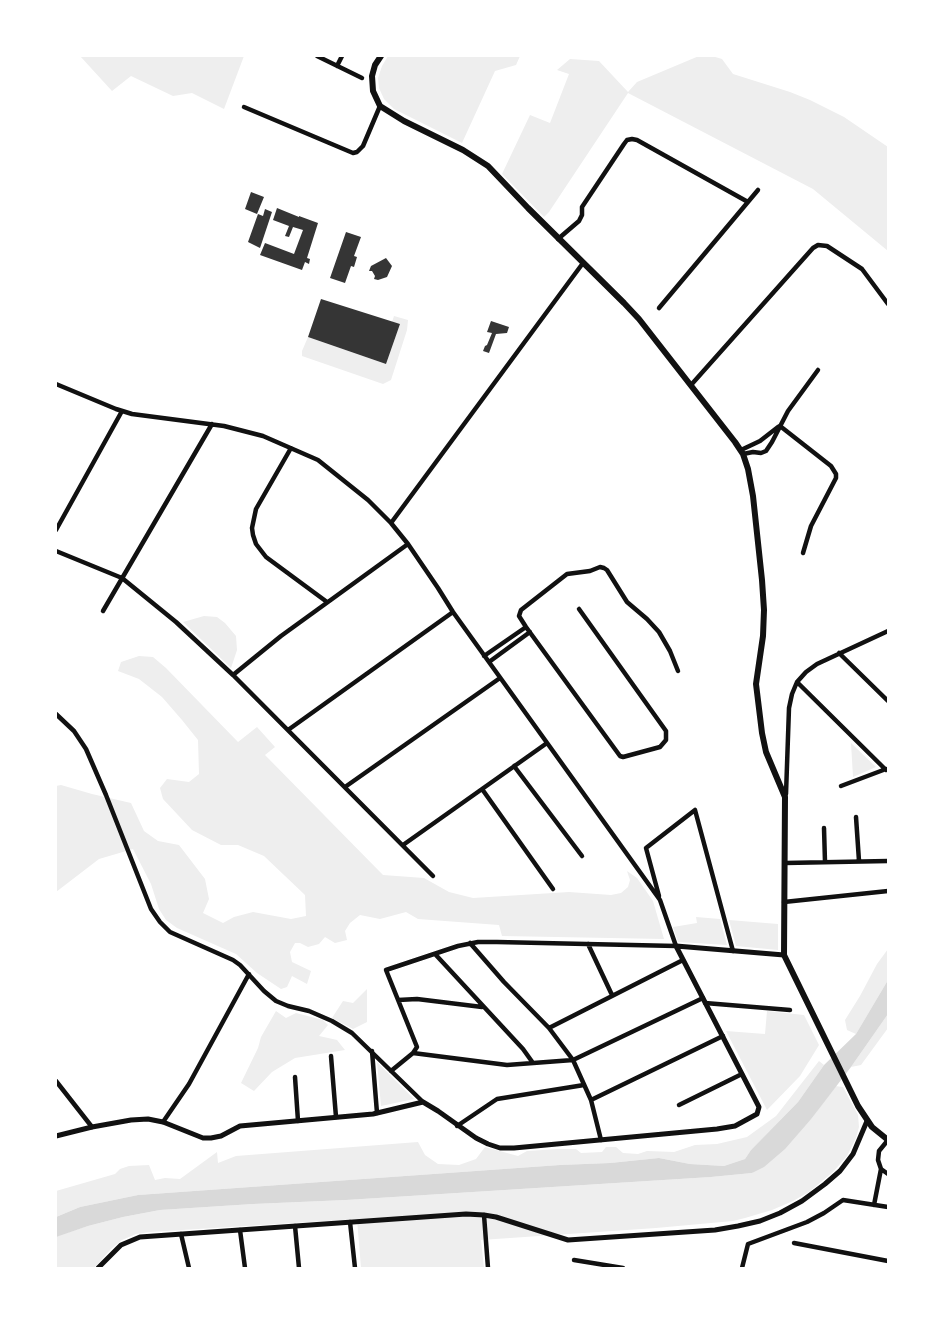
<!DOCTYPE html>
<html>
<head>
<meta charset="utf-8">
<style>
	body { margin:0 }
	#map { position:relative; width:944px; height:1324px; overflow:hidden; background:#fff; font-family:"Work Sans",sans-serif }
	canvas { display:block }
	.frame { position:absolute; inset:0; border:57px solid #fff; pointer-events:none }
</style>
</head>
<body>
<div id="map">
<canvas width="944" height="1324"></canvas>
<div class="frame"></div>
</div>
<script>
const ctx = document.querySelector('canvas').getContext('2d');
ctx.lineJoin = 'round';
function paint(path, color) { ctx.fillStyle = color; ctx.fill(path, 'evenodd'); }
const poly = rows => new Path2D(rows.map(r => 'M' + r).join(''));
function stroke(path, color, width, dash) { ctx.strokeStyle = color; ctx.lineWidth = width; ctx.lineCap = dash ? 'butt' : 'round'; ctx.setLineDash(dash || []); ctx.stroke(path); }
paint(poly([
	[80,56,244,56,224,109,192,93,173,96,131,76,112,91],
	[388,56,520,56,516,65,495,71,462,143,394,109,384,99,379,88,378,78,382,66],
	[699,56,712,56,722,59,733,74,790,92,810,100,844,117,888,147,888,251,813,189,628,93,549,212,544,217,502,174,530,115,550,123,569,74,557,70,570,59,599,61,628,92,637,82],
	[394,316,408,320,407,330,391,380,383,384,302,356,302,351,308,337,386,364,400,324,392,322],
	[204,616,217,617,225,623,236,636,237,650,231,668,183,622],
	[139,656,153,657,166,668,238,742,257,727,275,747,265,755,383,875,424,878,449,892,473,898,569,892,611,895,621,893,628,887,630,880,627,871,637,878,653,901,664,939,502,936,499,925,418,919,406,912,380,919,360,915,350,923,345,931,347,940,335,943,325,937,319,944,308,947,300,943,295,943,290,952,292,962,311,971,307,984,292,976,287,987,281,989,257,973,236,954,177,928,166,920,159,909,151,884,133,849,99,859,56,892,56,786,61,785,92,794,131,803,144,831,158,841,179,845,205,879,209,899,203,913,223,923,234,917,253,912,291,919,306,916,305,895,264,856,238,845,221,845,192,830,163,799,160,788,167,779,189,782,199,774,198,740,182,720,162,697,139,679,118,671,121,662],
	[851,743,876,767,853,777],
	[696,917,720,919,727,945,678,942,673,927,697,923],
	[729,920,778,924,778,950,736,946],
	[888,949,888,980,856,1034,847,1030,845,1020,860,996,877,964],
	[367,989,367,1022,353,1029,332,1018,343,1001,353,1003],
	[276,1011,286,1018,296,1013,323,1020,328,1025,319,1036,337,1040,345,1050,295,1058,272,1072,254,1091,241,1083,258,1048,261,1037],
	[767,1011,804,1015,819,1045,800,1076,767,1110,726,1031,765,1034],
	[888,1014,888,1028,861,1065,851,1067],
	[819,1061,824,1065,798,1102,751,1150,745,1159,724,1166,690,1164,659,1158,610,1163,560,1165,138,1195,80,1207,56,1217,56,1191,115,1174,120,1169,129,1166,149,1165,155,1180,165,1178,180,1179,217,1152,218,1163,236,1156,418,1142,425,1155,438,1164,459,1165,476,1159,485,1147,518,1156,527,1151,558,1149,576,1149,581,1153,602,1152,606,1147,616,1147,623,1153,638,1154,647,1151,674,1152,695,1145,717,1144,747,1137,776,1116],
	[377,1062,414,1099,381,1106],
	[835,1086,843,1087,858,1115,859,1127,856,1138,847,1156,833,1172,809,1192,793,1201,772,1210,745,1218,733,1221,656,1228,481,1240,484,1268,361,1268,357,1219,150,1232,136,1234,122,1240,111,1249,94,1268,56,1268,56,1237,57,1236,88,1226,123,1217,160,1210,253,1204,346,1200,711,1177,752,1173,812,1118]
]), '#eee');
paint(poly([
	[888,980,888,1014,851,1067,812,1118,785,1149,764,1167,752,1173,711,1177,346,1200,253,1204,160,1210,123,1217,88,1226,56,1237,56,1217,80,1207,138,1195,560,1165,610,1163,659,1158,690,1164,724,1166,745,1159,751,1150,798,1102,824,1065,856,1034]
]), '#d9d9d9');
paint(poly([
	[251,192,264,197,257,214,245,209],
	[277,208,299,217,299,216,318,223,307,258,310,259,309,264,305,262,302,270,260,255,265,243,294,254,303,230,293,227,289,237,285,236,289,226,273,220],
	[265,209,272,212,260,248,248,242,258,214,263,216],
	[346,232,361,237,354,256,357,257,354,267,351,266,345,283,330,278],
	[386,258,392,266,387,277,378,280,374,279,375,276,372,271,369,271,371,266],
	[321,299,400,324,386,364,308,337],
	[491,321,509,327,507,333,496,334,489,353,483,351,485,346,487,345,492,333,487,332]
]), '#353535');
stroke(poly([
	[317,56,362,78],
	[337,66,342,56],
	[244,107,353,153,357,152,363,146,380,106],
	[558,239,579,221,582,215,582,207,624,144,627,140,632,139,637,140,748,202],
	[659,308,758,190],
	[56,384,116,409,132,414,224,426,263,436,318,460,368,500,391,523,408,544,438,588,453,612,660,900,676,946,497,942,478,942,458,946,386,970,417,1047,413,1053,391,1071],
	[691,385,813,248,818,245,827,246,862,269,888,304],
	[780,426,831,466,836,474,836,478,811,526,803,553],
	[291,448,256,509,252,528,253,535,256,544,266,557,327,602],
	[741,450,760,441,778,427],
	[743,454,753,452,761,453,766,451,772,442,788,411,818,370],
	[391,523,583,263],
	[56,530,122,411],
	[56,551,122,578,176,622,233,675,433,876],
	[579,609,666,731,666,740,660,747,623,757,620,756,526,627,519,616,521,610,567,574,590,571,600,567,604,568,607,570,627,602,647,619,659,632,670,651,678,671],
	[103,611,212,424],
	[839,653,888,701],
	[484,656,526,627],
	[489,662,530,632],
	[233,675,281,636,408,544],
	[797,682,886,770],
	[56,714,74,731,86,749,106,795,151,909,160,922,170,932,233,960,240,965,264,991,276,1001,288,1006,309,1011,332,1021,352,1033,423,1102],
	[288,730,453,612],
	[514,766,582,856],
	[841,786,886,769],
	[345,787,500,678],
	[482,789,553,889],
	[786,794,789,708,792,694,797,682,806,672,817,664,888,631],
	[856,817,859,861],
	[824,828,825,862],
	[403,845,547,743],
	[785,863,888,861],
	[659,896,646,848,695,810,733,951],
	[784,902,888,891],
	[470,943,504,982,549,1028,573,1060,591,1100,601,1140],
	[588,944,612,995],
	[435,954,523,1049,533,1063],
	[398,1000,417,999,482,1007],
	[705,1003,790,1010],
	[549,1028,683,960],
	[372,1051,377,1113],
	[413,1053,507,1065,573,1060,703,998],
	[331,1056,336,1117],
	[295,1077,298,1121],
	[56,1081,92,1127],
	[591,1100,723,1036],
	[679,1105,742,1074],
	[163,1122,189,1084,249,974],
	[457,1126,497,1099,584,1085],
	[888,1140,879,1151,878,1160,881,1169,888,1174],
	[874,1205,881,1169],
	[484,1215,488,1268],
	[350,1222,355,1268],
	[295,1226,299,1268],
	[240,1230,245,1268],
	[181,1234,189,1268],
	[794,1243,888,1261],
	[574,1260,623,1268],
	[742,1268,748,1244,807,1222,824,1213,843,1200,888,1207]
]), '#111', 4.5);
stroke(poly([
	[676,946,784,955],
	[56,1136,92,1127,131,1120,148,1119,163,1122,203,1138,211,1138,221,1136,240,1126,373,1114,423,1102,438,1111,476,1138,488,1144,500,1148,514,1148,717,1129,735,1126,757,1114,759,1107,676,946],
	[98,1268,121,1245,140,1237,466,1214,484,1215,496,1217,568,1240,715,1230,738,1226,760,1221,780,1213,802,1201,825,1184,840,1171,853,1154,867,1121]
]), '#111', 5);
stroke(poly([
	[381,56,375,65,372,76,373,91,380,106,404,121,463,150,488,166,528,208,624,303,639,319,735,442,743,454,748,469,753,496,762,580,764,610,763,636,756,684,762,733,766,752,785,797,784,955,858,1106,872,1127,888,1140]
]), '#111', 6);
</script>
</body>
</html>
